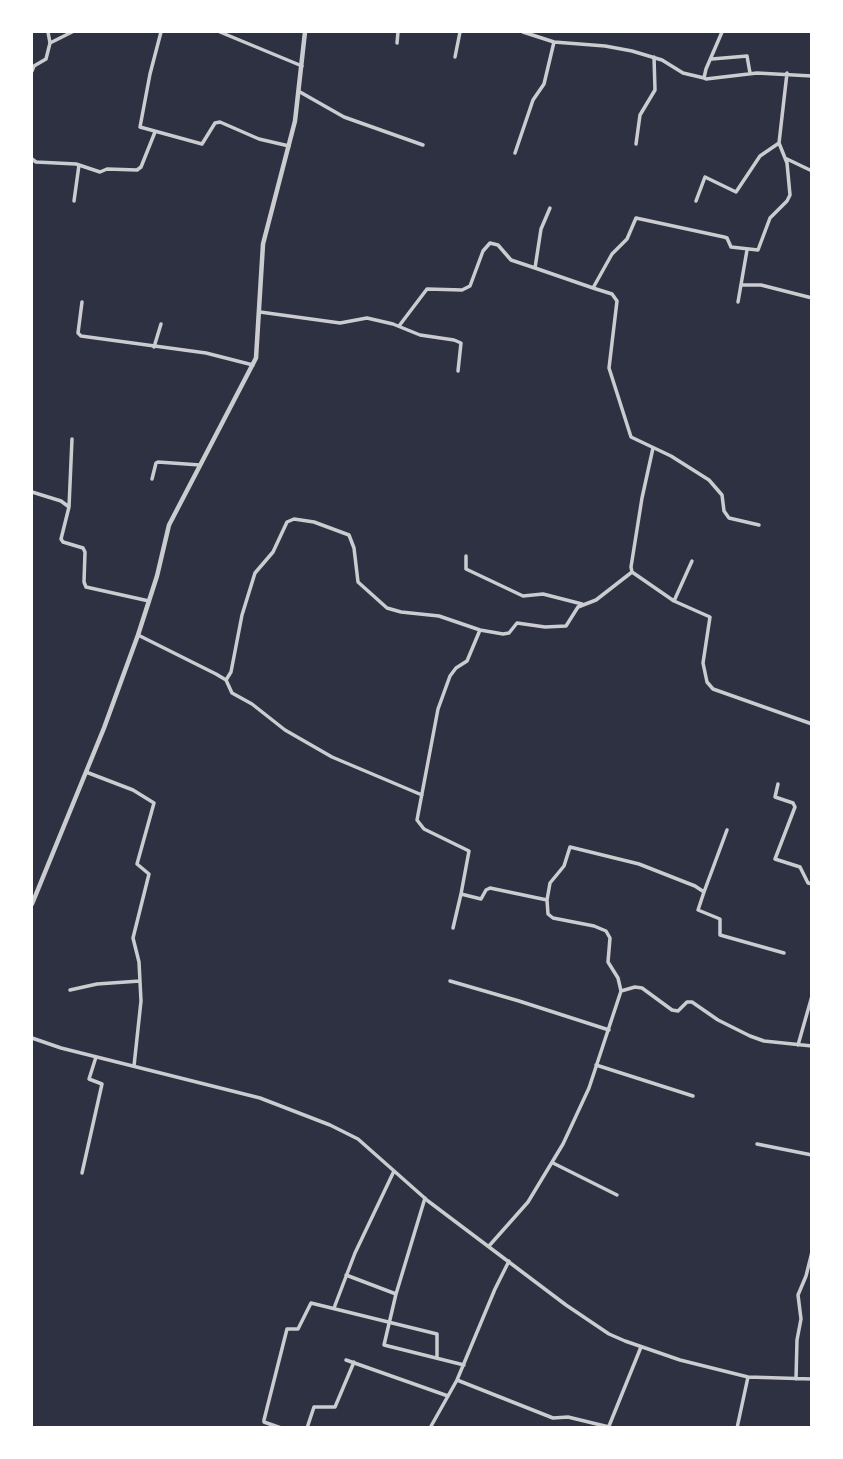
<!DOCTYPE html>
<html>
<head>
<meta charset="utf-8">
<style>
	body { margin:0 }
	#map { position:relative; width:843px; height:1459px; overflow:hidden; background:#2d3142; font-family:Signika,sans-serif }
	canvas { display:block }
	.frame { position:absolute; inset:0; border:33px solid #fff; pointer-events:none }
</style>
</head>
<body>
<div id="map">
<canvas width="843" height="1459"></canvas>
<div class="frame"></div>
</div>
<script>
const ctx = document.querySelector('canvas').getContext('2d');
ctx.lineJoin = 'round';
const poly = rows => new Path2D(rows.map(r => 'M' + r).join(''));
function stroke(path, color, width, dash) { ctx.strokeStyle = color; ctx.lineWidth = width; ctx.lineCap = dash ? 'butt' : 'round'; ctx.setLineDash(dash || []); ctx.stroke(path); }
stroke(poly([
	[48,32,50,43],
	[161,32,150,74,140,127,202,144,215,123,220,122,259,139,289,146],
	[220,32,302,66],
	[523,32,554,42,605,46,632,51,662,60,683,73,704,78],
	[722,32,706,69,704,78,706,79,757,73,812,76],
	[397,43,398,32],
	[455,57,460,32],
	[712,59,747,56,750,73],
	[32,71,34,66,46,59,50,43,72,32],
	[300,92,344,117,423,145],
	[636,144,640,115,655,90,654,57],
	[515,153,533,100,544,84,554,42],
	[32,159,36,162,76,164,100,172,107,169,137,170,141,167,155,132],
	[787,159,812,171],
	[74,201,79,165],
	[696,201,705,177,736,192,760,156,779,143],
	[550,208,541,229,535,268,593,288,612,254,627,239,636,218,724,237,727,238,731,247,758,250,770,218,787,201,790,195,787,163,779,143,787,73],
	[741,285,761,285,812,298],
	[593,288,612,294,617,301,609,368,631,437,671,456,709,480,722,495,724,511,729,518,759,525],
	[82,302,78,333,81,336,206,353,253,365],
	[738,302,747,250],
	[260,312,340,323,367,318,393,324,420,335,454,340,461,343,458,371],
	[399,326,427,289,462,290,470,286,483,251,490,243,498,245,511,260,535,268],
	[154,347,161,324],
	[653,448,642,498,631,567,632,572,674,601,710,617,703,663,707,682,713,689,812,724],
	[152,479,156,463,158,462,200,465],
	[32,492,61,501,69,507,61,539,63,542,83,548,85,552,84,582,86,587,149,601],
	[69,507,72,439],
	[466,556,466,569,523,596,543,594,582,604],
	[674,601,692,561],
	[480,630,467,661,456,668,450,676,438,709,417,820,424,829,469,851,461,894,481,899,486,890,490,888,547,900],
	[138,635,216,674,226,680,232,693,252,704,285,730,332,757,422,795],
	[226,680,231,672,242,615,255,573,273,552,287,522,294,519,314,522,349,535,354,548,358,582,387,608,401,612,439,616,480,630,503,634,509,633,517,623,545,627,566,626,578,607,596,600,632,572],
	[86,772,133,790,154,803,137,864,149,874,133,938,139,962,141,1001,134,1066],
	[778,784,775,797,793,803,795,807,775,859,800,867,808,883,812,884],
	[704,892,727,830],
	[453,928,461,894],
	[450,981,519,1001,609,1030],
	[70,990,97,984,140,981],
	[621,991,635,987,642,988,672,1010,678,1011,687,1002,692,1002,718,1020,750,1036,764,1041,812,1046],
	[32,1038,61,1048,260,1098,330,1125,358,1139,428,1201,566,1305,609,1334,625,1341,680,1360,748,1377,812,1379],
	[798,1045,812,996],
	[596,1065,693,1096],
	[757,1144,812,1155],
	[553,1163,617,1195],
	[82,1173,102,1084,89,1079,96,1057],
	[489,1246,528,1202,563,1144,589,1088,621,991,618,978,608,962,610,938,606,931,594,926,553,918,548,914,547,900,550,883,564,866,570,847,639,864,695,886,704,892,698,910,720,919,720,935,784,953],
	[346,1275,396,1294,384,1345,464,1365],
	[396,1294,425,1198],
	[334,1308,355,1253,394,1171],
	[346,1360,448,1396],
	[796,1379,797,1340,801,1319,798,1295,806,1276,812,1252],
	[457,1380,553,1418,568,1417,609,1427],
	[609,1426,641,1347],
	[281,1428,264,1422,264,1420,287,1329,298,1329,311,1303,437,1334,437,1357],
	[307,1428,314,1407,335,1407,354,1362],
	[430,1428,457,1380,495,1289,509,1261],
	[737,1428,748,1377]
]), '#caccd0', 3.5);
stroke(poly([
	[32,904,104,728,138,635,157,576,169,525,256,358,263,244,295,121,305,32]
]), '#caccd0', 4.5);
</script>
</body>
</html>
